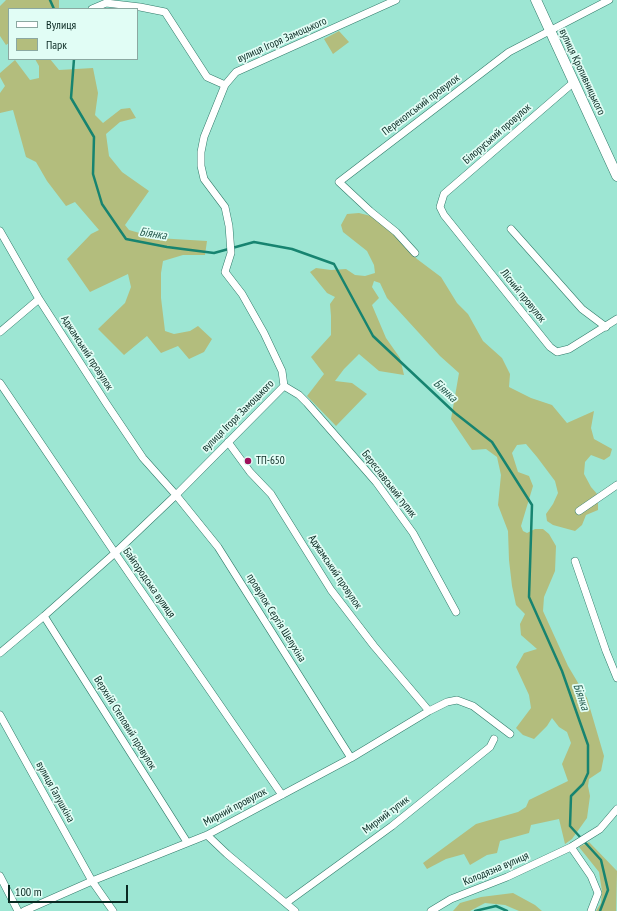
<!DOCTYPE html>
<html>
<head>
<meta charset="utf-8">
<style>
	body { margin:0 }
	#map { position:relative; width:617px; height:911px; overflow:hidden; background:#9de6d3; font-family:"PT Sans Narrow",sans-serif }
	canvas { display:block }
	.legend { position:absolute; left:8px; top:8px; width:130px; height:52px; box-sizing:border-box; background:#e1fdf5; border:1px solid #8ba8a1; margin:0; padding:5px 7px; list-style:none; font-size:12px; color:#0a2922 }
	.legend li { display:flex; align-items:center; gap:8px; height:20px }
	.legend b { width:20px; border:1px solid #8ba8a1 }
	.scale { position:absolute; left:8px; top:885px; width:120px; height:18px; box-sizing:border-box; border:2px solid #0a2922; border-top:0; padding-left:5px; font-size:12px; line-height:14px; white-space:nowrap; color:#0a2922; -webkit-text-stroke:3px #e1fdf5; paint-order:stroke }
</style>
</head>
<body>
<div id="map">
<canvas width="617" height="911"></canvas>
<ul class="legend">
<li><b style="height:5px;background:#fff"></b>Вулиця</li>
<li><b style="height:11px;background:#b3bd7d"></b>Парк</li>
</ul>
<div class="scale">100 m</div>
</div>
<script>
const ctx = document.querySelector('canvas').getContext('2d');
ctx.lineJoin = 'round';
function paint(path, color) { ctx.fillStyle = color; ctx.fill(path, 'evenodd'); }
const poly = rows => new Path2D(rows.map(r => 'M' + r).join(''));
function stroke(path, color, width, dash) { ctx.strokeStyle = color; ctx.lineWidth = width; ctx.lineCap = dash ? 'butt' : 'round'; ctx.setLineDash(dash || []); ctx.stroke(path); }
function write(font, color, halo, rows, align = 'center') {
  ctx.font = font + ' "PT Sans Narrow",sans-serif'; ctx.lineWidth = 3.5; ctx.setLineDash([]); ctx.textBaseline = 'middle'; ctx.strokeStyle = halo; ctx.fillStyle = color; for (const [text, x, y, turn = 0] of rows) {
    ctx.save(); ctx.translate(x, y); ctx.rotate((+turn || 0) * Math.PI / 180); ctx.textAlign = isNaN(turn) ? turn : align; if (halo) ctx.strokeText(text, 0, 0); ctx.fillText(text, 0, 0); ctx.restore();
  }
}
paint(poly([
	[6,0,59,0,59,9,9,9,9,43,6,45,0,36,0,6],
	[339,31,349,42,333,54,324,39],
	[35,59,50,59,59,70,93,68,98,93,95,115,103,123,121,109,130,108,136,118,120,122,106,134,109,156,122,172,149,191,125,225,129,230,157,238,207,241,205,255,183,255,163,261,161,273,161,298,165,331,174,334,190,331,198,326,212,339,204,352,189,359,178,346,161,353,147,336,124,355,98,329,125,303,131,287,128,274,90,292,67,259,91,234,99,230,75,202,66,206,47,181,36,162,26,157,13,110,0,113,0,93,5,86,0,77,0,73,15,60,30,80,39,78,39,66],
	[359,213,371,216,392,231,417,259,441,277,457,303,468,314,483,341,502,358,510,374,509,387,531,398,552,405,567,423,594,411,591,428,594,439,612,449,610,456,604,460,591,455,585,462,584,474,591,487,598,495,598,510,586,515,582,525,575,531,553,525,547,521,546,514,553,504,558,493,555,481,537,457,526,444,517,445,512,453,518,472,529,476,533,486,521,526,523,531,527,533,535,529,543,529,549,534,556,546,555,571,544,597,543,611,568,666,587,698,604,756,601,771,589,779,588,786,590,796,587,818,572,839,565,844,559,819,531,825,529,833,500,841,497,853,487,855,470,865,464,854,446,859,427,869,423,863,476,824,518,812,526,807,529,800,568,781,562,764,571,743,567,732,559,727,552,718,547,726,534,739,523,735,516,728,531,708,529,695,516,667,524,653,537,649,521,635,520,624,525,614,516,605,512,586,509,560,508,531,498,505,501,475,497,457,486,449,472,450,451,419,459,373,440,356,387,298,380,283,374,281,372,287,379,298,372,305,386,338,400,358,404,375,379,371,359,354,344,369,335,381,352,383,367,394,336,426,307,396,324,374,311,357,331,335,331,316,330,304,335,297,327,293,310,272,316,268,331,270,346,269,355,275,365,276,375,273,374,265,367,251,343,232,341,225,347,214],
	[589,842,617,871,616,911,596,911,601,903,602,891,599,872,579,847],
	[513,893,535,905,542,911,519,911,505,905,485,903,470,911,453,911,460,903,481,897]
]), '#b3bd7d');
stroke(poly([
	[50,0,54,9],
	[74,59,71,98,94,137,93,174,102,204,126,239,167,247,214,253,254,242,292,249,334,264,373,336,455,413,492,442,532,505,529,597,562,671,588,745,588,773,583,784,571,796,570,826,601,860,608,890,600,911],
	[475,911,496,906,507,911]
]), '#178470', 2.5);
const street = poly([
	[92,9,106,3,140,7,165,12,207,77,225,85],
	[574,82,444,194,440,207,444,215,550,347,557,352,569,349,617,319],
	[511,229,582,309,606,327],
	[0,231,39,299,106,403,143,458,176,495,218,547,351,758],
	[415,253,396,232,370,211,339,182,509,52,609,0],
	[0,332,39,299],
	[0,383,115,553,282,795],
	[284,386,299,395,307,403,376,482,413,533,456,612],
	[228,442,250,472,271,494,331,590,374,646,429,711],
	[579,511,617,485],
	[575,561,606,651,617,678],
	[44,616,187,842],
	[0,653,44,616,115,553,176,495,284,386,282,371,264,333,242,294,225,272,231,253,229,226,225,207,204,179,201,166,201,152,204,137,225,85,236,72,396,0],
	[0,715,92,881,113,911],
	[207,835,227,854,295,911],
	[571,847,591,876,598,893,591,911],
	[0,876,18,911],
	[286,903,392,826,490,747,494,739],
	[24,911,92,881,207,835,351,758,429,711,447,702,457,700,473,706,510,734],
	[431,911,451,899,507,877,571,847,600,829,617,809]
]);
const secondary = poly([
	[536,0,617,176]
]);
stroke(street, '#317b6a', 8);
stroke(secondary, '#317b6a', 11);
stroke(street, '#fff', 7);
stroke(secondary, '#fff', 10);
for (const [x, y, r, color] of [
	[248,461,4,"#9e105b"]
]) { const dot = new Path2D(); dot.arc(x, y, r, 0, 2 * Math.PI); ctx.fillStyle = color; ctx.fill(dot); stroke(dot, '#e1fdf5', 1.5); }
write('11px', '#0a2922', '#e1fdf5', [
	["вулиця Ігоря Замоцького",282,40,-24],
	["вулиця Кропивницького",582,72,65],
	["Перекопський провулок",421,105,-37],
	["Білоруський провулок",497,134,-41],
	["Лісний провулок",523,296,51],
	["Аджамський провулок",87,353,57],
	["вулиця Ігоря Замоцького",238,416,-45],
	["Береславський тупик",389,484,52],
	["Аджамський провулок",335,572,56],
	["Байгородська вулиця",149,583,55],
	["провулок Сергія Шелухіна",276,618,58],
	["Верхній Степовий провулок",125,723,58],
	["вулиця Галушкіна",55,792,61],
	["Мирний провулок",235,807,-28],
	["Мирний тупик",386,815,-37],
	["Колодязна вулиця",496,869,-23]
]);
write('11px', '#0a2922', '#e1fdf5', [
	["ТП-650",256,461]
], 'left');
write('italic 12px', '#275b4f', '#e1fdf5', [
	["Біянка",153,234,9],
	["Біянка",445,391,43],
	["Біянка",581,697,71]
]);
</script>
</body>
</html>
